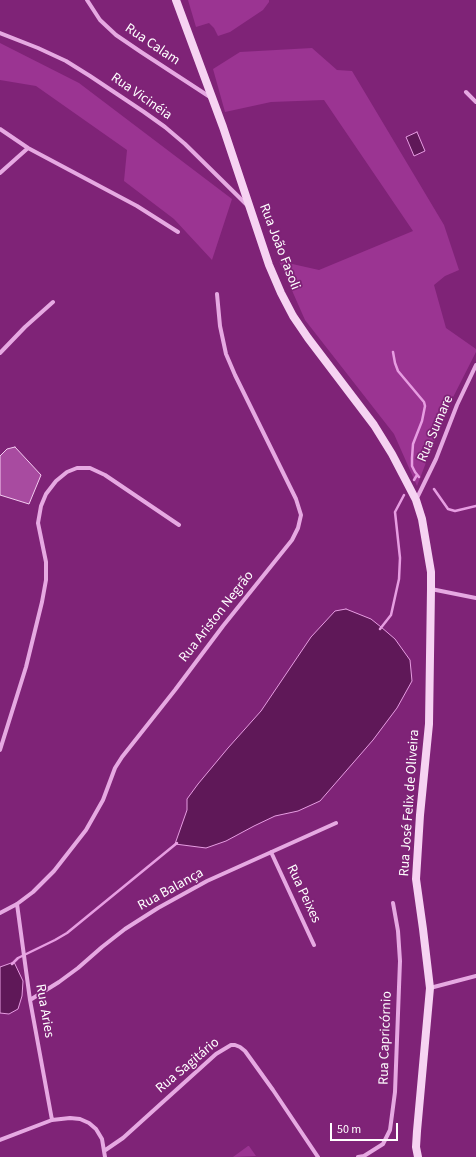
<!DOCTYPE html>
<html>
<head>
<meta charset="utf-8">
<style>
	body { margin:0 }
	#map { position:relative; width:476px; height:1157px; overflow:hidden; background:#7f2377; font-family:"Source Sans 3",sans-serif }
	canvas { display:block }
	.scale { position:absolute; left:330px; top:1123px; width:68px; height:18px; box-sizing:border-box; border:2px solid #fff; border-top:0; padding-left:5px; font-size:12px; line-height:14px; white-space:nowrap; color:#fff; -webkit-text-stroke:3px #7f2377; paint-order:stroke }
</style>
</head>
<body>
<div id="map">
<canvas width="476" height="1157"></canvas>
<div class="scale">50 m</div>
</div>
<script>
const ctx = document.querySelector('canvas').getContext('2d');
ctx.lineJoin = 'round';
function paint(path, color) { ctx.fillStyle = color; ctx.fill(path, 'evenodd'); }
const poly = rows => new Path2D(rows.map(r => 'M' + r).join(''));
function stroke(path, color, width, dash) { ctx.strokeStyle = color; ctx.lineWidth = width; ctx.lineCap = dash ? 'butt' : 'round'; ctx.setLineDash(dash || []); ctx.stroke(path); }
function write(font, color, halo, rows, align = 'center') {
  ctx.font = font + ' "Source Sans 3",sans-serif'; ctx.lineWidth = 3.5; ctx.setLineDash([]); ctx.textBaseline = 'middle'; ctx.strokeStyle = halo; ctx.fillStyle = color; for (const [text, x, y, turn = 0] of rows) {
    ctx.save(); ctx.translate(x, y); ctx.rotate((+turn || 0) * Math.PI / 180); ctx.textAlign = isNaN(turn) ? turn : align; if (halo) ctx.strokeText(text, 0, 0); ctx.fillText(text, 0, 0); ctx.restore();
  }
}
paint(poly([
	[188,0,269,0,269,2,263,10,230,32,218,36,214,28,209,23,196,27],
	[0,43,79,83,232,199,212,260,174,219,124,181,127,150,36,86,0,80],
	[312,48,337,70,352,71,444,225,459,270,445,276,434,285,446,328,476,349,476,352,445,413,417,486,394,434,305,320,279,261,319,270,413,231,324,100,271,102,225,112,213,69,240,52],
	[249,1146,256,1156,233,1157,248,1146]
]), '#9b3492');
const water = poly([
	[417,132,425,151,414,156,406,137,417,132],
	[346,609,371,619,381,627,395,639,410,660,412,681,397,708,373,740,320,801,298,811,275,816,254,826,226,841,206,848,175,844,187,810,187,799,198,784,228,748,261,711,311,637,335,611,346,609],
	[14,962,23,981,22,996,18,1009,9,1014,0,1013,0,967,14,962]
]);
paint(water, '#5f1858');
stroke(water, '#e79de2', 1);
stroke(poly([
	[393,352,395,363,398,371,424,402,425,406,422,421,413,444,412,458,412,466,415,472,419,477],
	[414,480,417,475],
	[434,489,448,509,455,511,476,506],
	[380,629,391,615,399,579,400,558,395,512,404,495],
	[12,964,18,958,55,940,67,933,177,843]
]), '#e79de2', 2.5);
const building = poly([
	[15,447,41,475,29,504,0,495,0,456,7,449,15,447]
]);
paint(building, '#a84ba0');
stroke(building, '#f5ccf2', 1);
stroke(poly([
	[87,0,100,20,116,35,141,52,210,97],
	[0,33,38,48,66,61,90,76,144,112,165,127,185,144,247,205],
	[466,92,476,102],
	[0,129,28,148,137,206,178,232],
	[0,173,28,148],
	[0,353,25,327,53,302],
	[416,500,436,459,457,405,476,365],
	[431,589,476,598],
	[0,750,26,667,42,602,46,580,46,562,38,523,41,506,46,494,56,481,67,472,77,468,90,468,105,475,179,525],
	[271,852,314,945],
	[17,904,30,1000,52,1120],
	[0,913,17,904,33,892,54,871,86,830,103,800,115,768,122,757,175,690,223,626,292,540,298,528,301,515,296,499,235,375,226,354,220,326,217,294],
	[430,988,476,976],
	[30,1000,59,982,78,968,102,947,125,929,158,908,207,881,336,823],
	[0,1140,52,1120,70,1118,80,1119,89,1123,96,1129,102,1139,105,1157],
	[104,1151,123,1138,216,1054,231,1045,235,1045,240,1047,245,1051,273,1090,318,1157],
	[358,1157,364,1156,383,1144,390,1130,395,1092,400,961,398,931,393,903]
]), '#e6a9e2', 4);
stroke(poly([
	[176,0,223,127,269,265,281,293,293,316,308,338,374,425,392,454,416,500,422,519,431,572,431,589,429,724,420,815,416,879,423,929,430,988,417,1131,416,1147,418,1157]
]), '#f6d3f2', 8);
write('14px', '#fff', '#7f2377', [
	["Rua Calam",152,45,34],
	["Rua Vicinéia",141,97,35],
	["Rua João Fasoli",279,247,69],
	["Rua Sumare",436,429,-67],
	["Rua Ariston Negrão",217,617,-52],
	["Rua José Felix de Oliveira",410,803,-86],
	["Rua Balança",171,890,-29],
	["Rua Peixes",303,894,65],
	["Rua Aries",44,1011,80],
	["Rua Capricórnio",386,1038,-88],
	["Rua Sagitário",188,1066,-40]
]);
</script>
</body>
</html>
